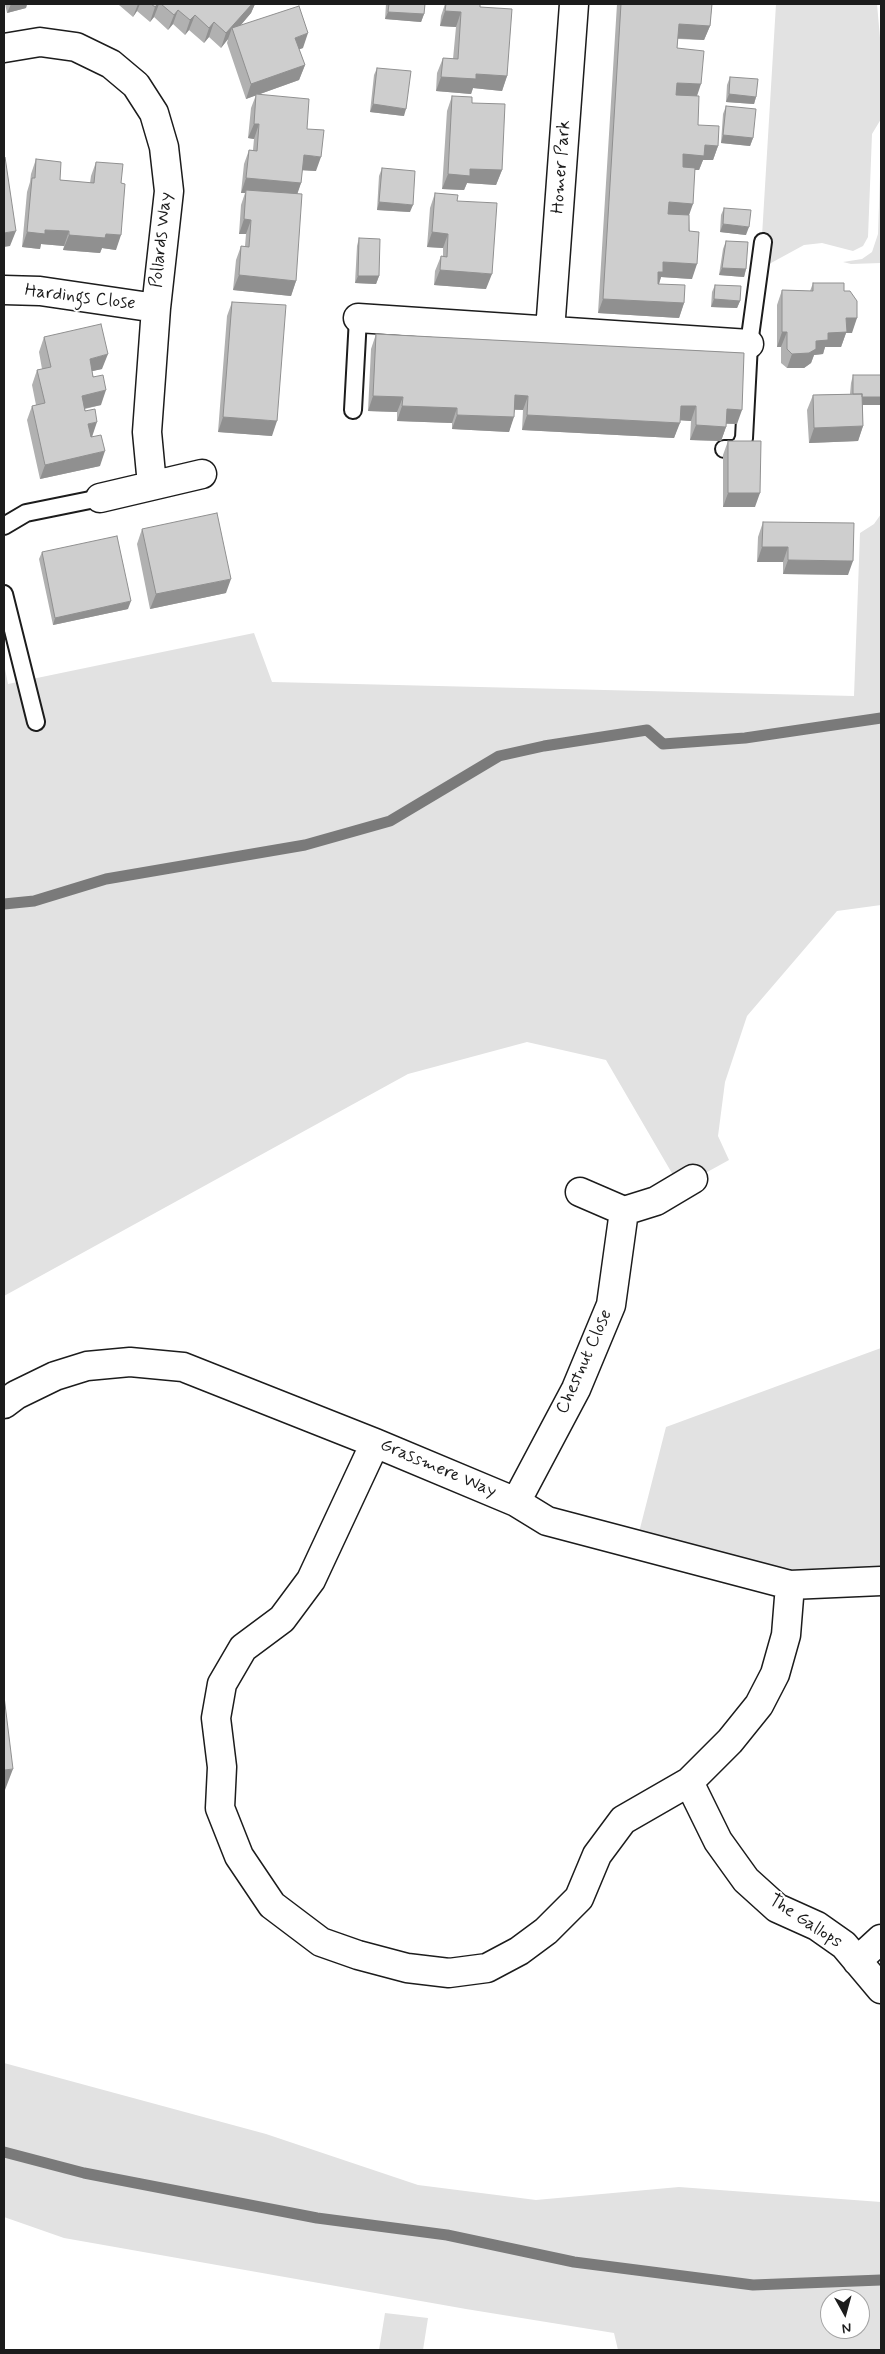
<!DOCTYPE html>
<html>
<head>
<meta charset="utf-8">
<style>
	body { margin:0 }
	#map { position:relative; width:885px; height:2354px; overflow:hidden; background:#fff; font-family:Mynerve,sans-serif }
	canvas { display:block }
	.frame { position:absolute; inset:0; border:5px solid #1c1c1c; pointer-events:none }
	.north { position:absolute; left:820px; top:2289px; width:50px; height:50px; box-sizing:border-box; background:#fff; border:1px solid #a4a4a4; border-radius:50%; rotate:173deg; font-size:14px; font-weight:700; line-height:20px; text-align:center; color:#1c1c1c }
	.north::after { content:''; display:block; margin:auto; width:18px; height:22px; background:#1c1c1c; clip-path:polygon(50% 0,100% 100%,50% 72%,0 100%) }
</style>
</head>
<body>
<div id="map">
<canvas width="885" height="2354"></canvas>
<div class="frame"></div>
<div class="north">N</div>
</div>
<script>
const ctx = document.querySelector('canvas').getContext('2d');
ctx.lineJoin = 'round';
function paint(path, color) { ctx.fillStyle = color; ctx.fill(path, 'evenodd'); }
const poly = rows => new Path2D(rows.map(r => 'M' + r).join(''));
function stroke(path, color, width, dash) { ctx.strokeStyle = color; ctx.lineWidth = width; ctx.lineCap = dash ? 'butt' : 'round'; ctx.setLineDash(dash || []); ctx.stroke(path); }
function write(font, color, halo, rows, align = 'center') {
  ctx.font = font + ' Mynerve,sans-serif'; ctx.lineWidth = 4; ctx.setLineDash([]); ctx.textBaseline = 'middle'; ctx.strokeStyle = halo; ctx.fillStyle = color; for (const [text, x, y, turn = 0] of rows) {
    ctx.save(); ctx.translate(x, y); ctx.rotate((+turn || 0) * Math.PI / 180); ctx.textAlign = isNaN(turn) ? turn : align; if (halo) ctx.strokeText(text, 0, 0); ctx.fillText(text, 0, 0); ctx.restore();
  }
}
paint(poly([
	[776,4,877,4,881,49,881,119,872,134,868,237,863,246,853,251,822,243,804,245,760,269],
	[881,146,881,263,851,264,843,262,862,259,872,252,878,234],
	[881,514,881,905,837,911,747,1016,725,1082,718,1136,729,1160,680,1187,606,1060,527,1042,408,1074,4,1296,4,664,8,684,254,633,272,682,854,696,860,533,874,524],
	[881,1348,881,1581,790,1585,636,1544,666,1427],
	[4,2063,266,2134,418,2185,536,2200,679,2187,881,2202,881,2350,618,2350,614,2333,466,2309,64,2238,4,2217],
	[830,2299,860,2299,860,2329,830,2329],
	[385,2313,428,2318,423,2350,379,2350]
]), '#e2e2e2');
stroke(poly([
	[4,904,34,901,106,879,305,845,390,821,499,756,544,746,647,730,663,744,745,738,881,718],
	[4,2152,84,2173,317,2218,447,2235,574,2262,753,2285,881,2280]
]), '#7a7a7a', 11);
const lane = poly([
	[353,410,358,318],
	[724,449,735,449,741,445,744,438,749,344,763,242],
	[4,526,26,513,100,498],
	[4,594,36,722]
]);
const street = poly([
	[4,48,40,42,76,47,111,64,136,85,154,113,164,147,169,191,156,308,147,432,152,485],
	[4,290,40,291,156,308],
	[358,318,749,344],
	[550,331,574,4],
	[100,498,202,474],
	[624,1211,656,1201,693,1179],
	[4,1404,16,1395,55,1376,87,1366,130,1362,183,1367,375,1443,516,1502,547,1521,790,1585,881,1581],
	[375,1443,311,1580,282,1619,243,1648,222,1684,216,1718,222,1767,220,1808,239,1856,272,1905,321,1942,358,1955,407,1968,449,1973,487,1968,519,1951,546,1931,579,1898,597,1855,623,1820,689,1782,730,1741,759,1705,775,1674,786,1635,790,1585],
	[516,1502,576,1389,611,1305,624,1211,580,1192],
	[689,1782,718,1841,746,1880,777,1908,817,1926,844,1945,881,1989],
	[857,1961,881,1939]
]);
stroke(lane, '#1c1c1c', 20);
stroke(street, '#1c1c1c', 31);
stroke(lane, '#fff', 16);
stroke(street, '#fff', 28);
paint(poly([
	[4,4,27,4,26,8,7,13,5,4],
	[119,4,255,4,251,13,240,26,303,48,299,49,305,65,299,80,260,94,307,129,316,171,302,170,301,183,297,193,296,281,291,296,233,290,236,260,241,246,245,246,246,234,239,234,241,205,245,193,241,193,244,164,249,150,253,150,254,139,248,138,251,108,256,95,246,99,227,43,228,39,221,48,209,37,204,43,189,30,185,35,173,24,168,30,154,17,150,22,137,11,133,17,119,5],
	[386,4,425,4,424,14,421,22,385,19],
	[445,4,480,4,480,7,507,76,502,91,473,88,471,94,436,91,437,73,443,58,453,59,456,27,440,26,441,16],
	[617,4,712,4,710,26,704,40,678,39,677,48,697,96,698,125,718,146,713,160,703,160,699,170,695,170,689,215,692,279,661,277,659,284,684,303,679,318,598,313],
	[377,68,404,116,370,112,374,75],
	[730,77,756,97,754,104,726,102,727,85],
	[452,96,472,103,502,170,496,185,467,183,464,190,442,189,447,111],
	[726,106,753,138,750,146,721,143,723,114],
	[36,159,60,180,90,183,91,176,96,162,116,250,102,248,100,253,63,250,64,246,41,244,40,249,22,247,27,192,30,182,31,174],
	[382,168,410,212,377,210,379,176],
	[435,193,457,201,486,289,434,285,435,271,441,256,443,256,443,248,427,247,430,208],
	[724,208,746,235,720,232,721,215],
	[359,238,379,276,376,284,355,283,357,246],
	[726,241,746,269,744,277,719,275,723,249],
	[813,283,844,291,852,333,846,333,841,347,825,347,823,354,814,355,811,363,804,368,787,368,781,363,781,347,777,347,777,305,782,290,810,291],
	[715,285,740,301,737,308,711,307,712,292],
	[232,302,272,436,218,432,227,316],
	[376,334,744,353,737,424,726,424,726,427,721,441,690,440,691,421,680,420,674,438,522,430,523,410,515,410,509,432,452,429,452,423,397,421,397,412,368,411,371,349],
	[44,337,102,369,92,371,101,405,85,409,100,466,40,479,27,420,32,406,36,405,32,385,37,370,42,369,39,352],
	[853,375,863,405,863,426,858,441,809,443,807,410,813,395,850,394,851,383],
	[728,441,755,507,723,507,723,455],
	[763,522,848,575,783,574,783,562,757,562,758,537],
	[142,529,226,593,150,609,137,544],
	[42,552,128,609,53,625,39,559]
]), '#b1b1b1');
paint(poly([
	[11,4,27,4,26,8,7,13],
	[138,4,140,4,137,11,133,17],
	[158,4,159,4,154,17,150,22,155,7],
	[252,4,255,4,251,13,234,33,232,28,228,39,221,48,226,33],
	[178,10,173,24,168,30,174,15],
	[445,11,461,12,456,27,440,26],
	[388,12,424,14,421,22,385,19],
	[195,15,189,30,185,35,190,20],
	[214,22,209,37,204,43,209,28],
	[679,24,710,26,704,40,674,38],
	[308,33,303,48,289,53,295,38],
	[305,65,299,80,246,99,251,84],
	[476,74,507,76,502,91,473,88,471,94,436,91,441,77],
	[677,83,701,84,696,99,671,97],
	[729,94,756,97,754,104,726,102],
	[373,104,406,109,404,116,370,112],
	[254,124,259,124,254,139,248,138],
	[723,135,753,138,750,146,721,143],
	[705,145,718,146,713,160,703,160,699,170,678,169,683,154],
	[304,155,321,157,316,171,298,170],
	[470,169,502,170,496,185,467,183,464,190,442,189,448,174],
	[246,178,301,183,296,198,246,190,245,193,241,193],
	[379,202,413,205,410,212,377,210],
	[669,202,693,204,688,218,664,217],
	[244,219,251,220,246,234,239,234],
	[723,224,749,227,746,235,720,232],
	[45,230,69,231,64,246,41,244,40,249,22,247,27,232],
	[16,231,10,246,4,247,4,233],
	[432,232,448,234,443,248,427,247],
	[106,234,121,235,116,250,102,248,100,253,63,250,69,235],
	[663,262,697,264,692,279,661,277,658,287,658,272],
	[722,268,746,269,744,277,719,275],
	[440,270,492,274,486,289,434,285],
	[239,275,296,281,291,296,233,290],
	[358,276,379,276,376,284,355,283],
	[603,299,684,303,679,318,598,313],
	[714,299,740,301,737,308,711,307],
	[846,318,857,318,852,333,846,333,841,347,825,347,823,354,814,355,811,363,804,368,787,368,792,354,816,341,828,333],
	[782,332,787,332,781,347,777,347],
	[108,354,102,369,84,373,90,359],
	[106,390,101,405,77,410,82,396],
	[515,395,528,396,523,410,510,409],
	[373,396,403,397,397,412,368,411],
	[853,397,881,397,881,405,850,405],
	[402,406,457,408,452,423,397,421],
	[681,406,696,406,691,421,675,420],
	[727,409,742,410,737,424,721,423],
	[457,415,514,417,509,432,452,429],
	[527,415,680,423,674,438,522,430],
	[223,417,277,421,272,436,218,432],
	[97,422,92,437,83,438,88,424],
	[696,425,726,427,721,441,690,440],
	[863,426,858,441,809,443,814,428],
	[105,451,100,466,40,479,45,465],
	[728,493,760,493,755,507,723,507],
	[762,547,788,547,783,562,757,562],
	[788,560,853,561,848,575,783,574],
	[231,579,226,593,150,609,156,594],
	[131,601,128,609,53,625,55,618],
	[13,1769,5,1790,4,1790,4,1770]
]), '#909090');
const building = poly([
	[151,4,158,4,155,7,151,4],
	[161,4,252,4,226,33,214,22,209,28,195,15,190,20,178,10,174,15,161,4],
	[389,4,425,4,424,14,388,12,389,4],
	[446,4,480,4,480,7,512,9,507,76,476,74,476,79,441,77,443,58,458,59,461,12,445,11,446,4],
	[621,4,712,4,710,26,679,24,677,48,704,51,701,84,677,83,676,95,699,96,698,125,719,126,718,146,705,145,704,156,683,154,683,167,695,168,693,204,669,202,668,214,689,215,689,231,699,232,697,264,663,262,663,272,658,272,658,284,685,285,684,303,603,299,621,4],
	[299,6,308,33,295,38,305,65,251,84,232,28,299,6],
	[377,68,411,71,406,109,373,104,377,68],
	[730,77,758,79,756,97,729,94,730,77],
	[256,94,309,99,307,129,324,130,321,157,304,155,301,183,246,178,249,150,257,151,259,124,254,124,256,94],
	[452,96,472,97,472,103,505,104,502,170,470,169,470,176,448,174,452,96],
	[726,106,756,109,753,138,723,135,726,106],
	[4,157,5,157,16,231,4,233,4,157],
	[36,159,61,162,60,180,94,183,96,162,123,164,121,183,125,184,121,235,106,234,105,238,69,235,69,231,45,230,45,234,27,232,32,178,35,178,36,159],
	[382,168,415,171,413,205,379,202,382,168],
	[246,190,302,194,296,281,239,275,241,246,249,247,251,220,244,219,246,190],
	[435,193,458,195,457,201,497,203,492,274,440,270,441,256,447,257,448,234,432,232,435,193],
	[724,208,751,210,749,227,723,224,724,208],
	[359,238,380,239,379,276,358,276,359,238],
	[726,241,748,242,746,269,722,268,726,241],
	[813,283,844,283,844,291,850,291,857,301,857,318,846,318,847,332,828,333,828,340,816,341,816,349,809,353,792,354,787,349,787,332,782,332,782,290,813,291,813,283],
	[715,285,741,286,740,301,714,299,715,285],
	[232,302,286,305,277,421,223,417,232,302],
	[101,324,108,354,90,359,93,377,103,375,106,390,82,396,85,411,95,409,97,422,88,424,91,437,101,435,105,451,45,465,32,406,45,403,37,370,51,367,44,337,101,324],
	[376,334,744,353,742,410,727,409,726,427,696,425,696,406,681,406,680,423,527,415,528,396,515,395,514,417,457,415,457,408,402,406,403,397,373,396,376,334],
	[853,375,881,375,881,397,862,397,862,394,853,394,853,375],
	[862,394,863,426,814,428,813,395,862,394],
	[728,441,761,441,760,493,728,493,728,441],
	[217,513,231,579,156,594,142,529,217,513],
	[763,522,854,523,853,561,788,560,788,547,762,547,763,522],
	[117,536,131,601,55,618,42,552,117,536],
	[4,1696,13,1769,4,1770,4,1696]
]);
paint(building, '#cecece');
stroke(building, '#909090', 1);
write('18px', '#1c1c1c', '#fff', [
	["Homer Park",562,167,-86],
	["Pollards Way",162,240,-84],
	["Hardings Close",80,298,7],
	["Chestnut Close",585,1362,-66],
	["Grassmere Way",438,1469,23],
	["The Gallops",805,1922,33]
]);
</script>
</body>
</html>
